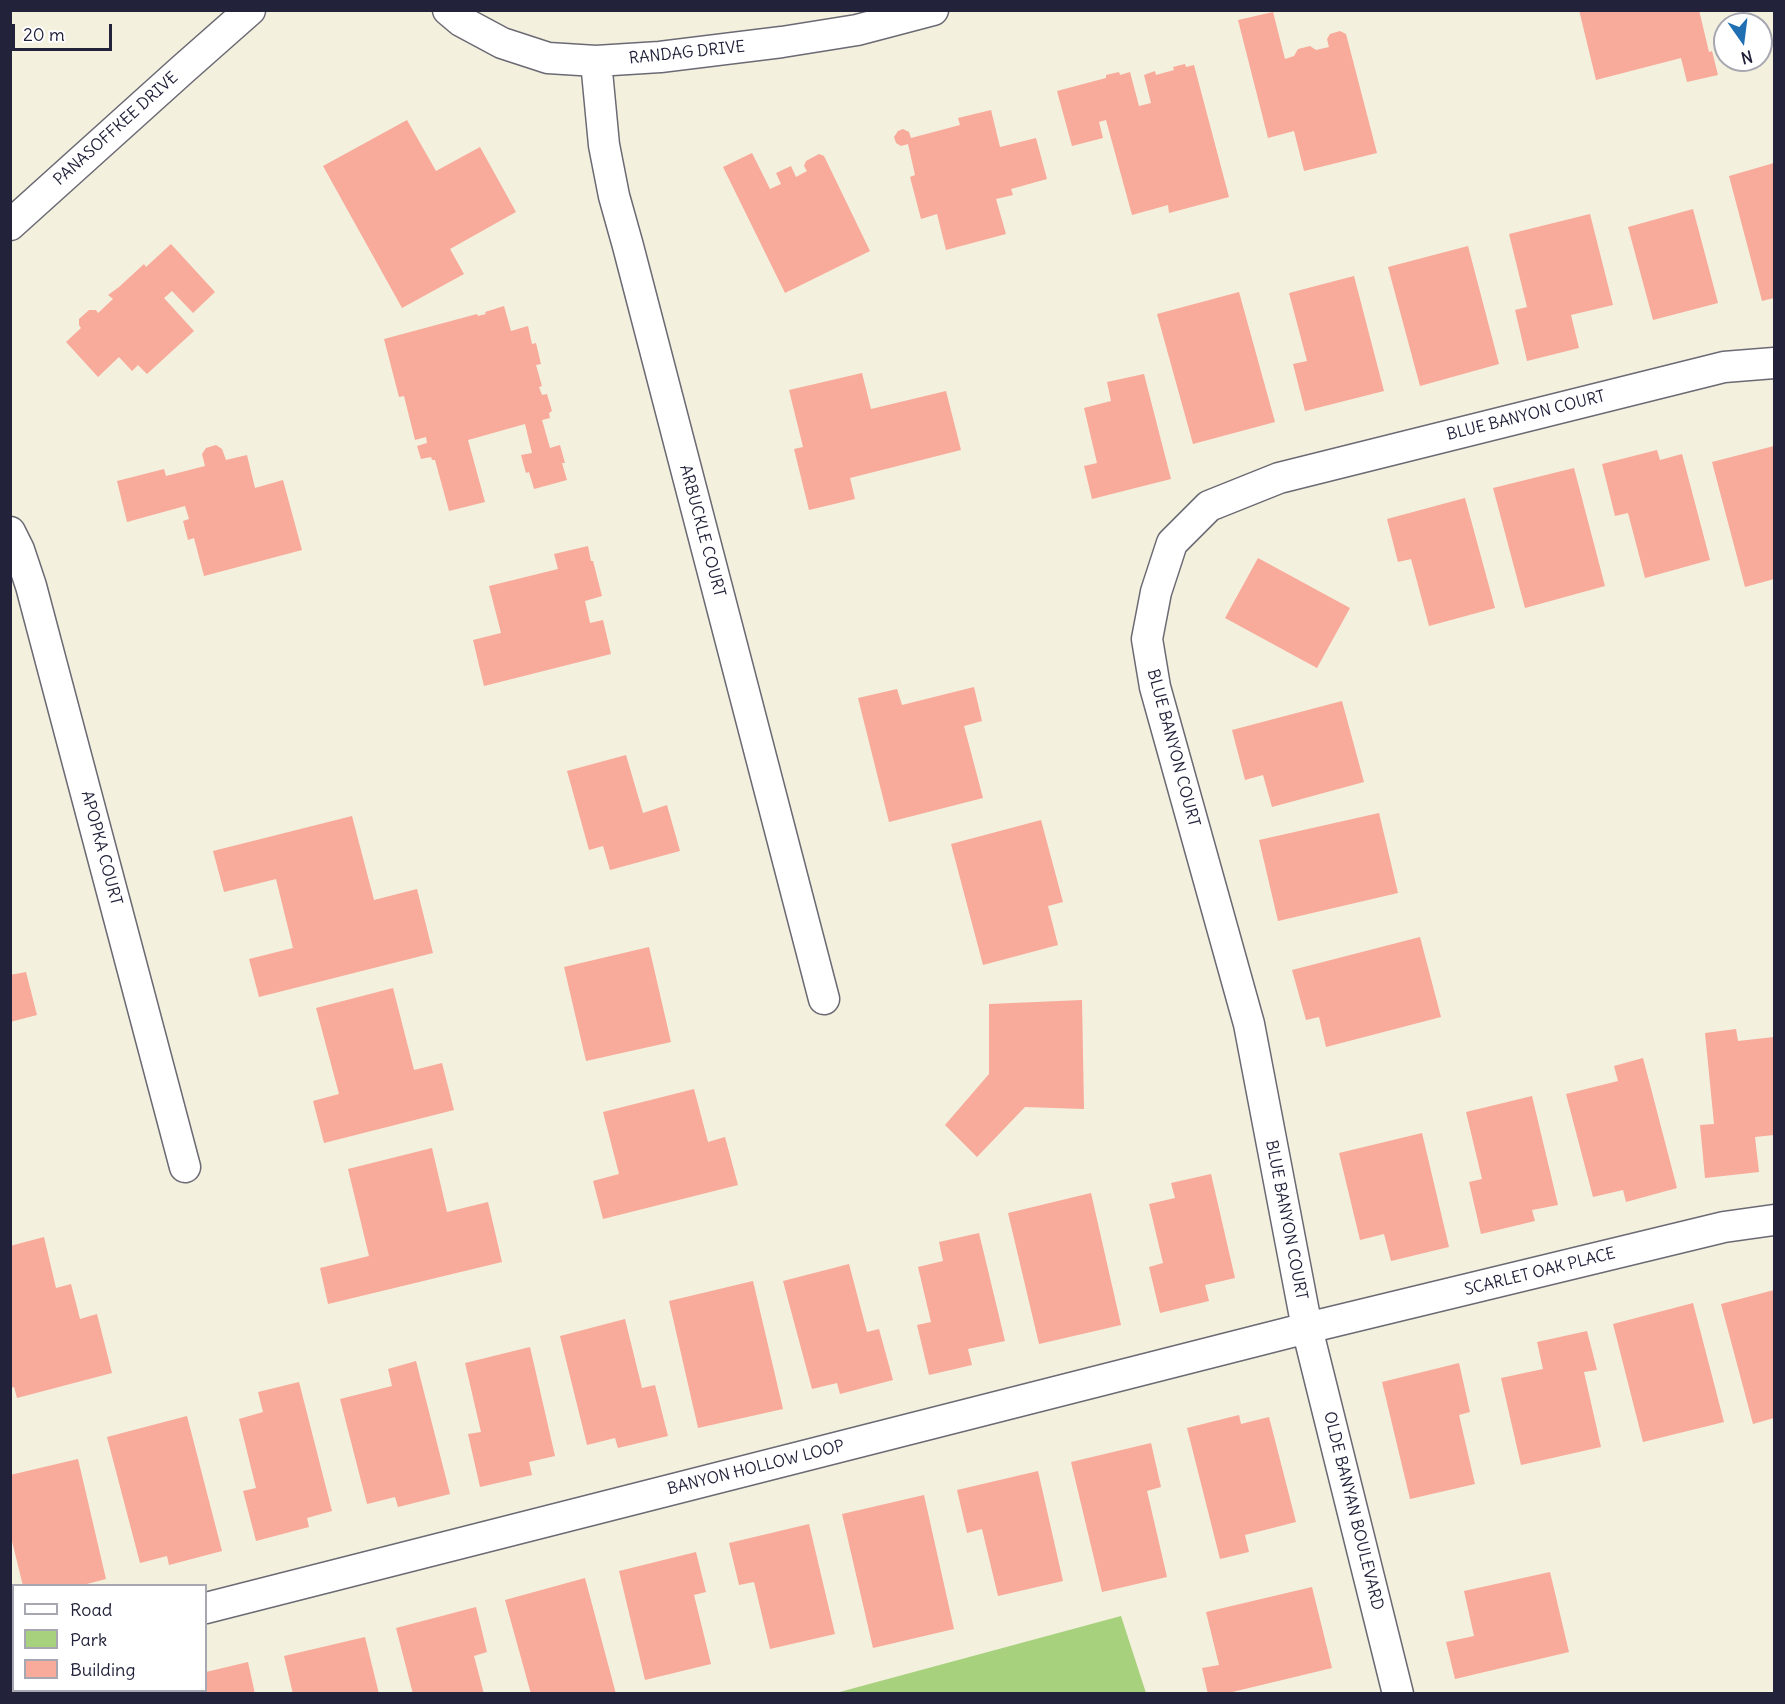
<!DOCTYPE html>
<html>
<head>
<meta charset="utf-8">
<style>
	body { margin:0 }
	#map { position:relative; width:1785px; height:1704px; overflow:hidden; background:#f3f0dd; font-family:Delius,sans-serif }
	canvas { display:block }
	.frame { position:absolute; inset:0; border:12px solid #22223b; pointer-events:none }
	.legend { position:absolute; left:12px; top:1584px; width:195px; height:108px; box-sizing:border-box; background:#fff; border:2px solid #a7a7b1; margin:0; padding:8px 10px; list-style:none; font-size:18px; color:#22223b }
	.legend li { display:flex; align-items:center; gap:12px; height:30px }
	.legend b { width:30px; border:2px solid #a7a7b1 }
	.north { position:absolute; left:1713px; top:12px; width:60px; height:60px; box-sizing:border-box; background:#fff; border:2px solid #a7a7b1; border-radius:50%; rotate:166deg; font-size:16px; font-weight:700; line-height:24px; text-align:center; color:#22223b }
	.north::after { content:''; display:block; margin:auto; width:21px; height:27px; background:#1f6fb2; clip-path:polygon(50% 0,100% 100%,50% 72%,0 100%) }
	.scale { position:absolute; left:12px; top:24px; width:100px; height:27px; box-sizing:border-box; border:3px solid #22223b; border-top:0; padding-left:8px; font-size:18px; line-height:21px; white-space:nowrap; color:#22223b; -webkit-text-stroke:4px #fff; paint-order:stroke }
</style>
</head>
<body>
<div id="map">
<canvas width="1785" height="1704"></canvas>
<div class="frame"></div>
<ul class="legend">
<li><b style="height:8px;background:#fff"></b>Road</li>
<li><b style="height:16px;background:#a7d17d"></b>Park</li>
<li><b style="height:16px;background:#f8aa9b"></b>Building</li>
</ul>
<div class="north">N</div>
<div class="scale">20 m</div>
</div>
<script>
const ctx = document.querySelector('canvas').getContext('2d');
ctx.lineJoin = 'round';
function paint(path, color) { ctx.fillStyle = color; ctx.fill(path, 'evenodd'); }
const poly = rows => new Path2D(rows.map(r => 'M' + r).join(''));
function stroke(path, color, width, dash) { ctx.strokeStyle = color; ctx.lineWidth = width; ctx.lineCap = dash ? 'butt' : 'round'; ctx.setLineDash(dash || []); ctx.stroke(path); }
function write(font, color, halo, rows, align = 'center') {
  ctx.font = font + ' Delius,sans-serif'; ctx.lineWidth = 4.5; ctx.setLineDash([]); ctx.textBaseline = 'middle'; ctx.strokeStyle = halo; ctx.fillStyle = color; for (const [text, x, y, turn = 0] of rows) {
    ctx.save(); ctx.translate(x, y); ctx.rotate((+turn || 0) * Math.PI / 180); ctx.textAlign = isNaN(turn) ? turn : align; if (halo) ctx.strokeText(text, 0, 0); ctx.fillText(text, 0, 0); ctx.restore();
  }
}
paint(poly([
	[1121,1616,1146,1693,836,1693]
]), '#a7d17d');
paint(poly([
	[1579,10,1699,10,1709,52,1712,51,1718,75,1687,82,1681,58,1596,80],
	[1273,12,1285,59,1294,56,1298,49,1310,46,1316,50,1329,47,1327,39,1330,34,1340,31,1346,34,1377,153,1304,171,1294,131,1268,138,1238,20],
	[1185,64,1186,67,1194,65,1229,197,1169,213,1168,205,1132,215,1106,120,1099,122,1103,138,1072,146,1057,91,1106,78,1106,75,1119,72,1120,75,1130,72,1139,106,1151,103,1144,75,1155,71,1156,75,1174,70,1173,67],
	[991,110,1000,147,1036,138,1047,179,1011,189,1013,195,996,199,1006,234,946,250,937,214,921,219,910,177,915,175,908,144,901,146,896,143,894,137,898,131,903,129,909,132,911,138,960,125,958,118],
	[407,120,436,171,480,147,516,212,450,249,464,274,402,308,323,166],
	[752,153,770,189,781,184,776,173,791,166,796,177,807,171,804,166,806,161,819,154,824,156,870,251,785,293,723,167],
	[1774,163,1774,298,1762,301,1729,176],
	[1693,209,1718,303,1653,320,1628,227],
	[1590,214,1613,305,1571,315,1579,348,1527,361,1515,310,1527,307,1509,234],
	[171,244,215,292,193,313,172,291,164,298,194,331,147,374,138,365,132,371,119,357,98,377,66,342,81,328,79,325,79,319,89,310,96,310,98,313,113,299,108,295,119,287,144,264,146,267],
	[1468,246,1499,364,1420,386,1388,267],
	[1354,276,1384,391,1305,411,1293,364,1307,361,1289,293],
	[1239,292,1275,422,1193,444,1157,314],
	[504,306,511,331,528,326,532,344,536,343,541,364,536,365,542,386,539,387,542,395,547,394,552,411,549,413,550,418,542,420,550,448,560,445,565,463,562,463,567,480,534,489,529,472,526,473,521,455,532,453,525,424,468,440,485,502,449,511,435,460,432,460,431,457,421,459,417,446,427,443,426,437,415,440,404,396,399,397,384,339,477,314,478,316,486,314,485,312],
	[862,373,871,409,946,391,961,450,850,478,855,499,809,510,794,449,803,447,789,390],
	[1144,374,1171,479,1092,499,1084,466,1097,463,1084,408,1111,401,1107,382],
	[216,445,222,449,226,460,247,455,255,488,283,480,302,550,204,576,194,538,188,540,183,521,189,519,185,506,127,522,117,481,164,469,166,476,205,466,202,454,206,448],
	[1774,446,1774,579,1745,587,1712,462],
	[1657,450,1660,460,1682,454,1710,560,1645,578,1628,513,1615,516,1602,464],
	[1574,468,1605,586,1525,608,1493,488],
	[1465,498,1495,608,1429,626,1411,559,1398,562,1387,519],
	[588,546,591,561,593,561,602,596,585,601,590,623,603,620,611,654,484,686,473,640,501,633,489,586,558,569,554,554],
	[1258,558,1350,608,1317,668,1225,618],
	[974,687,982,721,964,726,983,798,889,822,858,698,897,689,902,705],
	[1342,701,1364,782,1272,807,1263,775,1245,780,1232,730],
	[626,755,643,813,667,805,680,851,610,870,603,846,589,850,567,771],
	[1379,813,1398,893,1278,921,1259,840],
	[352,816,374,900,417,889,433,953,259,997,249,959,293,948,276,879,224,892,213,851],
	[1041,820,1063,902,1048,906,1058,945,983,965,951,844],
	[1420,937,1441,1017,1326,1047,1319,1017,1306,1020,1292,970],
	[649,947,671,1042,586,1061,564,967],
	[26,972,37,1015,10,1022,10,975],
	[393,988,414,1070,442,1063,454,1110,324,1143,313,1101,339,1094,316,1008],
	[1082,1000,1084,1109,1025,1107,977,1157,945,1125,989,1074,989,1004],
	[1736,1029,1738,1041,1774,1037,1774,1135,1755,1137,1759,1172,1705,1178,1700,1125,1714,1124,1705,1033],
	[1643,1058,1677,1188,1626,1202,1623,1190,1593,1197,1566,1094,1618,1081,1614,1066],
	[694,1089,708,1142,725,1137,738,1185,603,1219,593,1181,619,1174,603,1112],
	[1532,1096,1558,1205,1532,1210,1535,1221,1481,1234,1469,1182,1482,1179,1466,1112],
	[1422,1133,1449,1247,1391,1261,1384,1234,1360,1240,1339,1153],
	[432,1148,447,1212,488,1202,502,1262,328,1304,320,1268,369,1256,348,1169],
	[1211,1174,1235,1278,1205,1285,1209,1301,1160,1313,1149,1267,1163,1263,1149,1204,1175,1198,1171,1183],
	[1091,1193,1121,1325,1039,1344,1008,1213],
	[979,1233,1005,1341,968,1349,972,1365,929,1375,917,1325,931,1322,918,1267,943,1261,939,1242],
	[44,1237,56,1288,71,1284,80,1319,97,1314,112,1373,17,1398,14,1387,10,1388,10,1246],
	[849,1264,867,1332,879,1329,893,1380,840,1394,837,1383,812,1389,783,1281],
	[753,1281,783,1409,698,1428,669,1301],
	[1774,1290,1774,1418,1753,1424,1721,1304],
	[1693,1303,1724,1422,1643,1442,1613,1324],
	[625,1319,642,1388,655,1385,668,1436,618,1448,615,1438,587,1445,560,1336],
	[1587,1331,1597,1370,1584,1372,1601,1447,1521,1465,1501,1378,1543,1369,1537,1342],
	[530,1347,555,1456,529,1462,532,1475,480,1487,468,1434,481,1432,465,1363],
	[416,1361,450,1494,398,1507,395,1497,367,1504,340,1399,392,1386,388,1369],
	[1459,1363,1470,1412,1459,1415,1475,1484,1410,1499,1382,1382],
	[299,1382,332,1511,307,1518,309,1527,256,1541,243,1491,256,1488,239,1419,263,1412,258,1392],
	[1239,1415,1241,1424,1269,1417,1296,1522,1245,1535,1249,1552,1220,1559,1187,1428],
	[187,1416,222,1551,169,1565,167,1556,140,1563,107,1437],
	[1151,1443,1161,1487,1147,1491,1167,1577,1102,1592,1071,1462],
	[78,1459,106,1579,79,1586,23,1586,10,1533,10,1475],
	[1038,1471,1063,1581,998,1596,982,1529,967,1533,957,1490],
	[924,1495,954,1629,873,1648,842,1514],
	[809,1524,835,1634,770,1649,754,1582,739,1585,729,1543],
	[696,1552,706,1592,694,1595,711,1664,645,1680,619,1571],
	[1550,1572,1569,1652,1455,1679,1446,1642,1474,1636,1464,1591],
	[585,1578,616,1694,531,1694,505,1600],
	[1312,1587,1332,1668,1224,1694,1208,1694,1202,1668,1219,1665,1206,1612],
	[476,1607,487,1652,474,1656,484,1694,413,1694,396,1628],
	[365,1637,379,1694,293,1694,284,1656],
	[248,1662,255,1694,173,1694,173,1690,206,1690,206,1672]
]), '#f8aa9b');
const street = poly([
	[448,10,461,21,502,43,548,58,596,61,660,57,782,42,857,30,933,10],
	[596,61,604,145,614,196,628,246,824,999],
	[10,225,182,70,250,10],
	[10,532,19,550,31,586,185,1167],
	[206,1608,1307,1328,1724,1227,1774,1220],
	[10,1685,14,1683],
	[1398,1694,1307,1328,1249,1024,1155,687,1147,639,1156,592,1172,543,1209,506,1279,478,1724,367,1774,363]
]);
stroke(street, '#6b6a74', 33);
stroke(street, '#fff', 30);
write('16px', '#22223b', '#fff', [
	["RANDAG DRIVE",687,53,-6],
	["PANASOFFKEE DRIVE",116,129,-42],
	["BLUE BANYON COURT",1526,416,-14],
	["ARBUCKLE COURT",702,531,75],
	["BLUE BANYON COURT",1173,748,75],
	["APOPKA COURT",101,848,75],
	["BLUE BANYON COURT",1286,1220,79],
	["SCARLET OAK PLACE",1540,1272,-14],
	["BANYON HOLLOW LOOP",756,1468,-14],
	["OLDE BANYAN BOULEVARD",1353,1511,76]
]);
</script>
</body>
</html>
